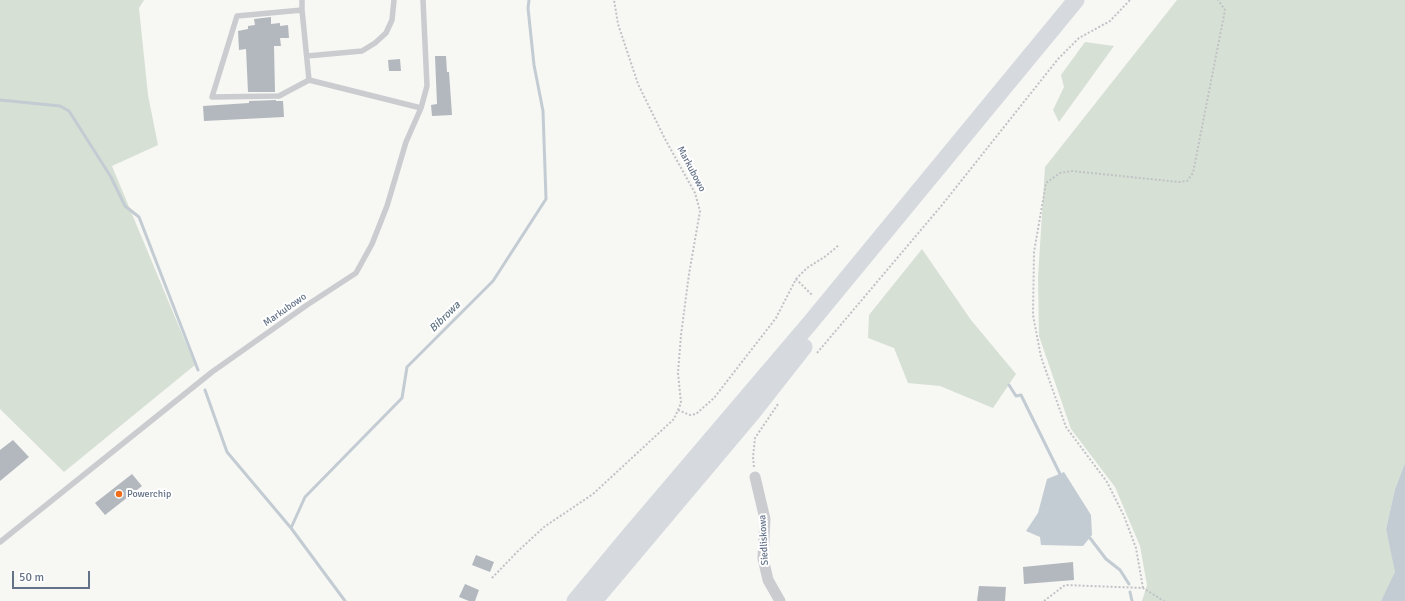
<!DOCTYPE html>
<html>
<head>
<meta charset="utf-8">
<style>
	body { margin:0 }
	#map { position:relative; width:1405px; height:601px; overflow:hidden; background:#f7f7f4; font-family:Signika,sans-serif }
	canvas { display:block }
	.scale { position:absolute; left:12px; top:571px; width:78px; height:18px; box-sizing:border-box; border:2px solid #647287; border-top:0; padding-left:5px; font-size:12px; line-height:14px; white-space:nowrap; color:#647287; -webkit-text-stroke:3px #fff; paint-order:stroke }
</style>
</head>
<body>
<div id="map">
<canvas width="1405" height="601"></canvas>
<div class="scale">50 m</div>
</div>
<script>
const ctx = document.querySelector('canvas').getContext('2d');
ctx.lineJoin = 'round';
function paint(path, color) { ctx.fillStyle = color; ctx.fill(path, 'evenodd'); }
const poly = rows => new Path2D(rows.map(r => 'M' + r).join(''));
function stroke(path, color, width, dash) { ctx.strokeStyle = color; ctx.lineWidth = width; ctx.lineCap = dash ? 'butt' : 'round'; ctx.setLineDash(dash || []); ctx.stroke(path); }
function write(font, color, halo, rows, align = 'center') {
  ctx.font = font + ' Signika,sans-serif'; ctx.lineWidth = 4; ctx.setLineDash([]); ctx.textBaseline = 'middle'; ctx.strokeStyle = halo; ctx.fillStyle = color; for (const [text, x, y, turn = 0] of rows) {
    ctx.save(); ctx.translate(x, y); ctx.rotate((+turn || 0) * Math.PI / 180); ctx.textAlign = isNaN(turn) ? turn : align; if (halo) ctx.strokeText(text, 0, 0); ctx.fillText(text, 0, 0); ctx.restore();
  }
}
paint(poly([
	[0,0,144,0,139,8,148,95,158,145,112,166,195,365,64,472,0,409],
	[1177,0,1405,0,1405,463,1395,489,1386,529,1396,572,1381,601,1142,601,1147,585,1140,546,1115,487,1071,429,1039,336,1038,277,1045,167],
	[1085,42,1114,46,1059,122,1053,110,1064,87,1061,75],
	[922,249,971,320,1016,374,993,408,940,386,908,383,894,348,868,338,869,315]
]), '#d7e0d5');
paint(poly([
	[1405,463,1405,601,1381,601,1395,572,1386,529,1395,489],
	[1064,472,1091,515,1092,535,1083,546,1041,545,1040,537,1026,531,1038,513,1047,479]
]), '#c3ccd3');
stroke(poly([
	[0,100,60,106,69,111,111,177,125,206,139,217,198,370],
	[1009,385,1016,396,1021,395,1060,474],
	[205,390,227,452,291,528,345,601],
	[291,528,305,497,402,398,407,367,493,281,546,199,543,111,534,65,528,8,529,0],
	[1090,538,1106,559,1120,570,1129,584],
	[1130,592,1132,601]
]), '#c3ccd3', 3);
paint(poly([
	[271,17,271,24,280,23,280,26,288,25,289,38,280,38,281,46,274,46,275,92,248,92,246,49,239,50,238,31,248,29,248,26,255,25,254,19],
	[435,56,446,56,447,72,449,72,452,115,432,116,431,105,437,104],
	[400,59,401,71,389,71,388,60],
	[276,100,276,101,283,101,284,117,204,121,203,106,249,103,249,101],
	[13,440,29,457,0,481,0,450],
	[132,474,142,486,105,515,95,503],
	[476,555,494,562,490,572,472,565],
	[1073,562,1074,580,1024,584,1023,567],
	[465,584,479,590,475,601,469,601,459,597],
	[979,586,1006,587,1005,601,977,601]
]), '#b2b8be');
stroke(poly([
	[796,279,812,295],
	[817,353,942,205,1058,59,1079,38,1110,21,1130,0],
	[678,410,690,415,696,414,714,398,776,318,796,279,807,268,826,256,839,245],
	[754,467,753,457,755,438,778,404],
	[492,578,517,552,544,527,593,494,674,419,681,403,678,373,681,335,689,274,700,211,695,193,665,139,638,84,618,24,614,0],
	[1143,588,1136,548,1124,516,1107,482,1066,427,1041,357,1033,315,1034,252,1046,183,1060,173,1072,171,1179,182,1187,181,1193,173,1225,10,1218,0],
	[1044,601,1065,585,1143,588,1164,601]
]), '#c0c2c5', 2, [2, 2]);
stroke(poly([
	[302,0,302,10],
	[307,56,362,51,375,43,386,33,392,20,394,0],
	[309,80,302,10,237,16,212,97,279,96,309,80,421,108],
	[0,542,212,372,307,305,356,273,372,244,387,206,406,142,421,108,427,86,423,0]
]), '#caccd0', 5.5);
stroke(poly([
	[755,477,765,519,763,558,768,580,780,601]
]), '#caccd0', 11);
stroke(poly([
	[575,601,628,537,810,323,1076,0],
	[594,601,753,412,804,347]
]), '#d6dadf', 17);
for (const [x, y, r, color] of [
	[119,494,4,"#f06c1b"]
]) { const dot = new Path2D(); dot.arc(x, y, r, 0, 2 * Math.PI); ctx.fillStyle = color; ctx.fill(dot); stroke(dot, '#fff', 1.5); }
write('10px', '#647287', '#fff', [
	["Markubowo",691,169,62],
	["Markubowo",285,310,-35],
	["Siedliskowa",764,540,-93]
]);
write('10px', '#647287', '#fff', [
	["Powerchip",127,494]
], 'left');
write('italic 11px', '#5f7483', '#fff', [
	["Bibrowa",445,317,-45]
]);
</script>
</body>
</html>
